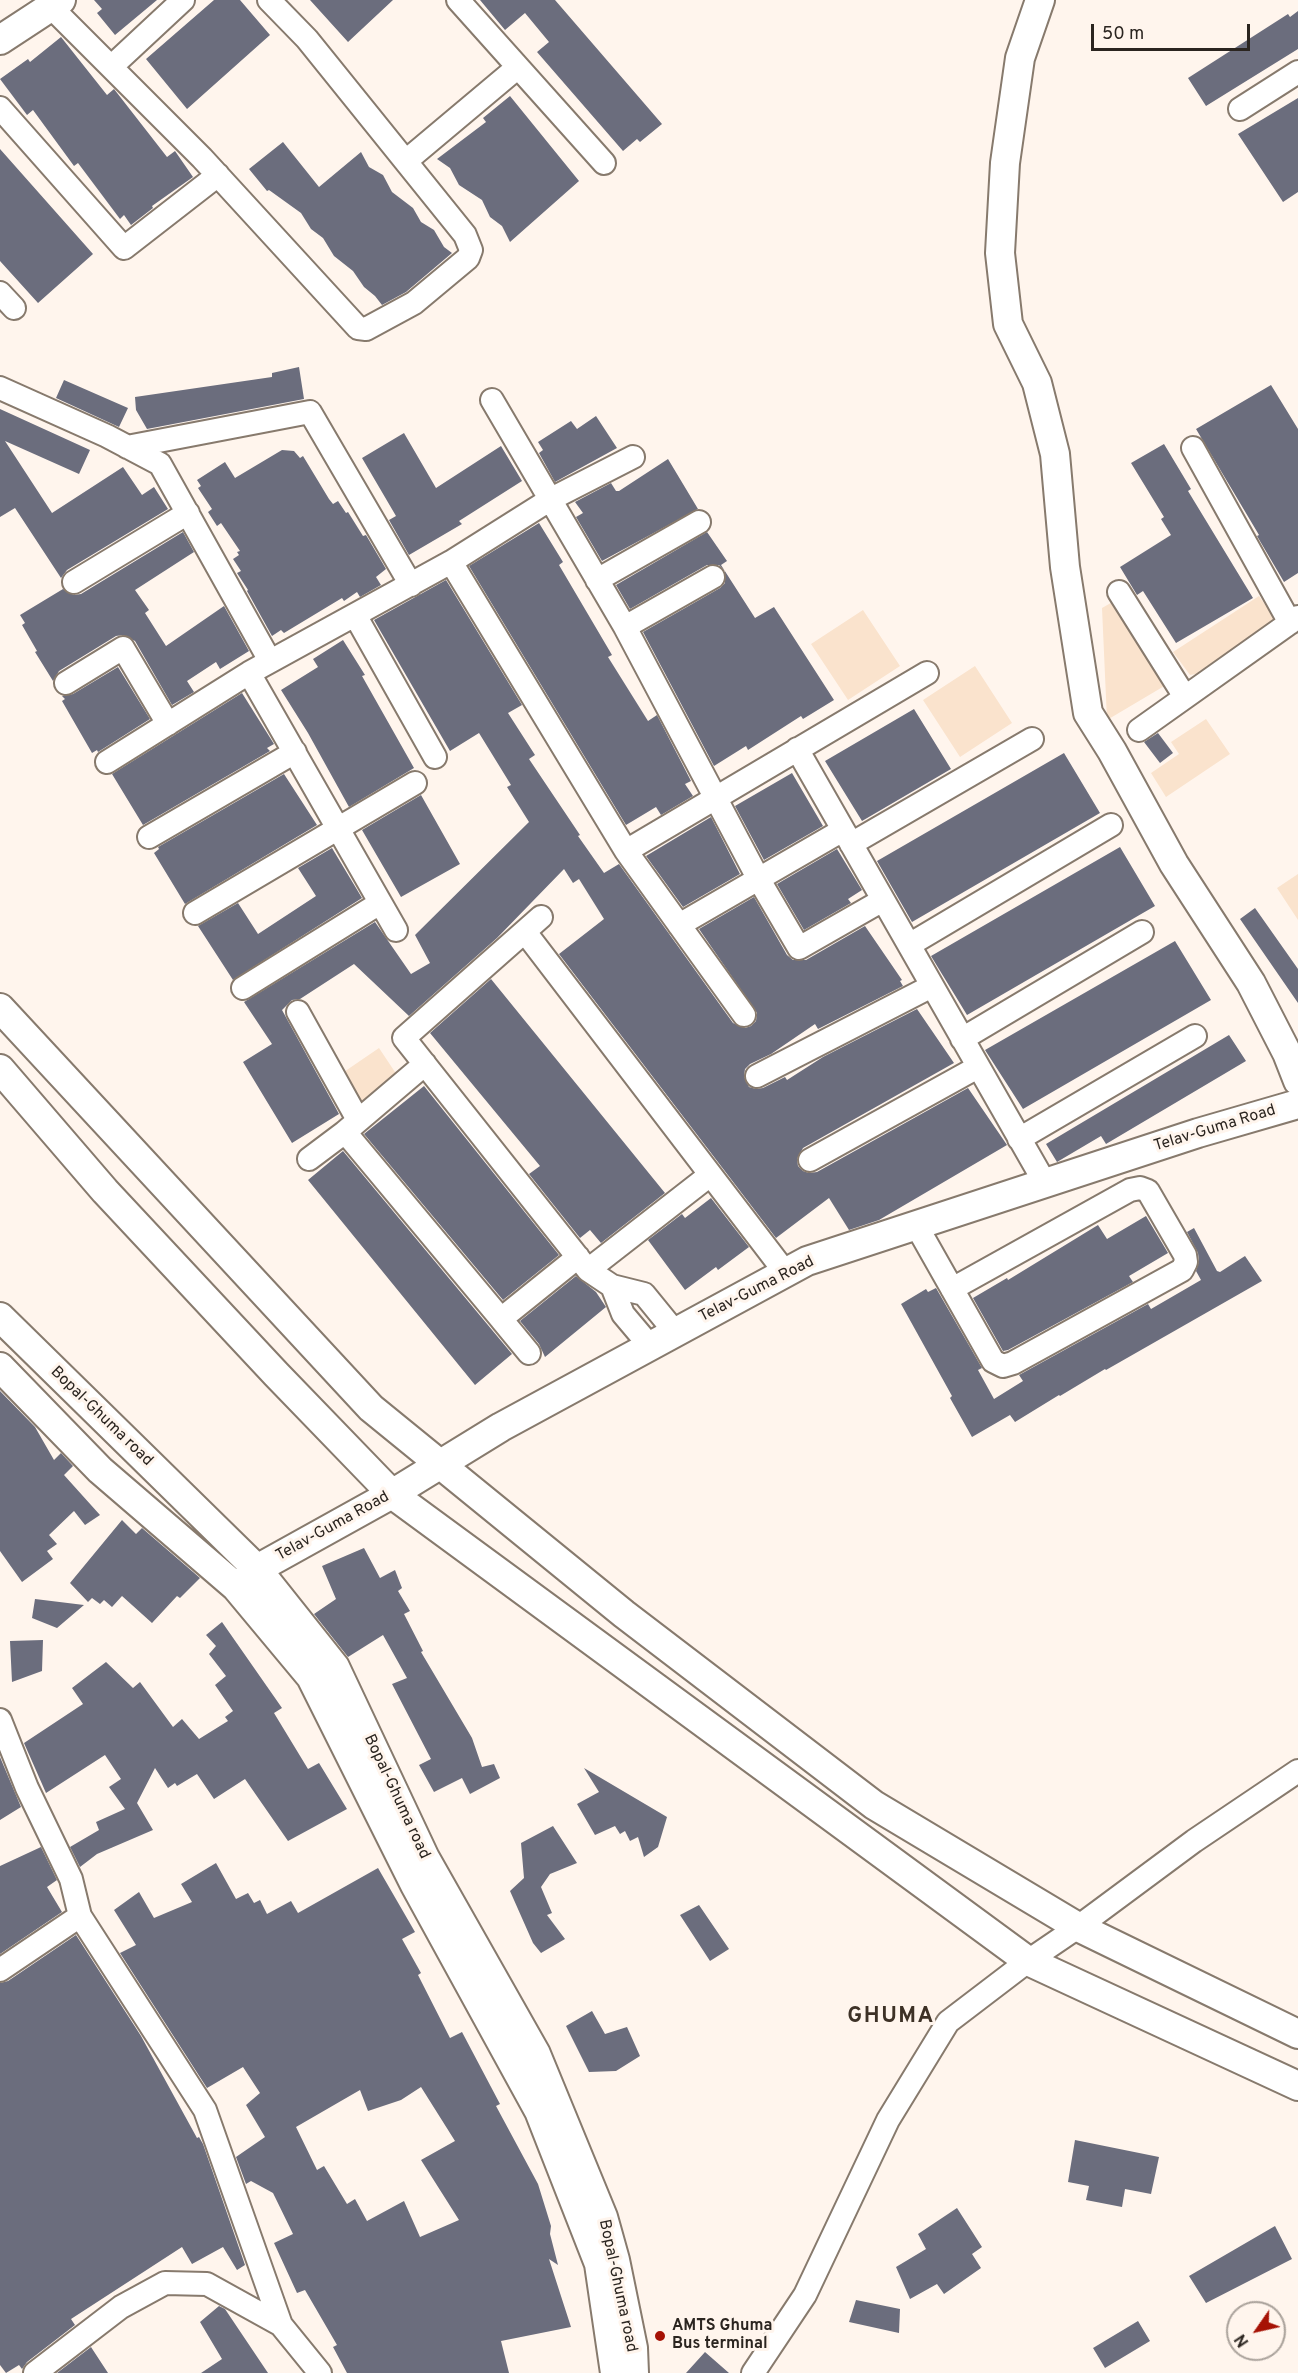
<!DOCTYPE html>
<html>
<head>
<meta charset="utf-8">
<style>
	body { margin:0 }
	#map { position:relative; width:1298px; height:2373px; overflow:hidden; background:#fff5ed; font-family:Overpass,sans-serif }
	canvas { display:block }
	.north { position:absolute; left:1226px; top:2301px; width:60px; height:60px; box-sizing:border-box; background:#fff5ed; border:2px solid #aaa29b; border-radius:50%; rotate:236deg; font-size:16px; font-weight:700; line-height:24px; text-align:center; color:#2b2520 }
	.north::after { content:''; display:block; margin:auto; width:21px; height:27px; background:#a61205; clip-path:polygon(50% 0,100% 100%,50% 72%,0 100%) }
	.scale { position:absolute; left:1091px; top:24px; width:159px; height:27px; box-sizing:border-box; border:3px solid #2b2520; border-top:0; padding-left:8px; font-size:18px; line-height:21px; white-space:nowrap; color:#2b2520; -webkit-text-stroke:4px #fff5ed; paint-order:stroke }
</style>
</head>
<body>
<div id="map">
<canvas width="1298" height="2373"></canvas>
<div class="north">N</div>
<div class="scale">50 m</div>
</div>
<script>
const ctx = document.querySelector('canvas').getContext('2d');
ctx.lineJoin = 'round';
function paint(path, color) { ctx.fillStyle = color; ctx.fill(path, 'evenodd'); }
const poly = rows => new Path2D(rows.map(r => 'M' + r).join(''));
function stroke(path, color, width, dash) { ctx.strokeStyle = color; ctx.lineWidth = width; ctx.lineCap = dash ? 'butt' : 'round'; ctx.setLineDash(dash || []); ctx.stroke(path); }
function write(font, color, halo, rows, align = 'center') {
  ctx.font = font + ' Overpass,sans-serif'; ctx.lineWidth = 6; ctx.setLineDash([]); ctx.textBaseline = 'middle'; ctx.strokeStyle = halo; ctx.fillStyle = color; for (const [text, x, y, turn = 0] of rows) {
    ctx.save(); ctx.translate(x, y); ctx.rotate((+turn || 0) * Math.PI / 180); ctx.textAlign = isNaN(turn) ? turn : align; if (halo) ctx.strokeText(text, 0, 0); ctx.fillText(text, 0, 0); ctx.restore();
  }
}
paint(poly([
	[1259,596,1275,619,1196,674,1190,675,1173,652],
	[1116,600,1166,685,1107,720,1102,608],
	[863,610,900,666,848,700,811,644],
	[975,666,1012,723,960,757,923,700],
	[1206,719,1230,754,1166,797,1151,773,1179,754,1171,742],
	[1298,874,1298,920,1277,888],
	[379,1048,399,1078,359,1106,338,1076]
]), '#fae3cd');
paint(poly([
	[94,0,157,0,115,35,97,13,102,9],
	[214,0,240,0,270,35,187,109,146,59],
	[310,0,393,0,348,42],
	[480,0,555,0,662,124,640,142,637,139,623,151,537,52,549,42,525,13,505,30],
	[1298,11,1298,49,1206,106,1188,78,1288,14,1290,17],
	[61,37,107,95,114,89,167,157,175,151,193,177,152,206,153,208,131,225,124,215,120,219,78,163,74,166,33,110,27,115,0,79,28,59,30,62],
	[510,96,579,181,510,242,502,226,490,217,482,200,459,185,450,168,437,159,486,122,483,118],
	[1298,98,1298,192,1283,202,1238,134],
	[283,142,319,187,361,152,369,167,383,175,392,192,413,208,421,222,434,230,444,247,452,253,406,292,382,305,375,296,364,287,353,271,334,256,323,238,311,229,301,213,269,190,267,191,249,169],
	[0,149,93,254,38,303,0,261],
	[299,367,304,399,147,429,136,410,135,397,272,377,272,373],
	[64,380,128,408,119,427,56,398],
	[1271,385,1298,429,1298,573,1284,582,1257,536,1259,535,1196,429],
	[0,409,90,450,79,474,5,441,52,513,123,467,142,495,154,487,168,509,67,570,61,578,15,508,0,517],
	[596,416,617,448,555,482,539,453,543,450,538,442,571,421,577,429],
	[404,433,436,488,501,446,522,481,459,521,462,524,409,555,389,520,396,516,362,458],
	[1164,444,1191,489,1188,491,1253,598,1176,643,1143,591,1137,595,1120,567,1171,535,1161,519,1164,517,1131,463],
	[282,450,294,451,300,458,303,456,329,499,333,504,338,501,346,513,348,512,363,536,366,535,386,569,376,577,381,585,360,597,357,592,344,601,342,598,284,633,281,630,272,636,247,591,248,590,237,573,241,571,233,559,239,555,237,552,240,551,221,523,217,526,208,512,212,509,198,488,201,486,197,480,225,462,235,478],
	[668,459,698,509,602,561,576,517,583,513,575,502,611,483,616,491,619,491],
	[539,523,563,562,559,565,612,655,608,657,648,721,657,715,691,781,685,784,693,796,661,815,656,807,626,825,469,566],
	[183,532,194,552,135,590,149,610,145,613,166,646,224,606,249,651,220,669,216,662,187,681,194,692,172,705,135,641,123,635,116,636,59,671,53,681,35,652,37,651,22,625,25,623,20,615,63,589,74,595,81,594],
	[707,532,727,561,721,565,755,618,774,607,834,700,803,719,801,716,748,750,746,746,714,766,643,632,720,588,725,583,725,571,719,565,707,565,630,609,616,585],
	[446,580,522,705,508,713,535,755,529,759,580,835,578,836,604,873,619,864,733,1023,745,1028,751,1026,756,1021,757,1013,699,929,754,897,787,955,793,960,806,960,865,926,902,980,900,981,903,986,818,1029,815,1024,771,1054,750,1064,745,1069,744,1076,749,1087,756,1089,763,1088,785,1077,787,1080,823,1057,917,1009,954,1063,803,1148,797,1159,798,1166,803,1171,809,1173,817,1172,968,1088,1007,1145,879,1220,849,1230,829,1198,776,1238,559,954,604,919,579,879,573,883,564,869,497,938,409,1016,354,964,300,999,292,1000,282,1010,339,1114,292,1143,243,1062,272,1044,244,1002,375,922,411,974,430,963,415,935,529,822,507,787,511,785,479,733,450,751,374,620],
	[343,640,365,675,362,676,414,768,349,807,308,733,281,690,318,667,313,659],
	[118,667,150,719,98,752,97,750,92,753,62,701,65,699,62,696,73,694],
	[242,693,274,744,267,748,270,751,143,825,112,774],
	[914,709,951,769,862,821,825,761],
	[1158,733,1173,753,1160,763,1144,742],
	[1064,753,1100,813,912,922,877,861],
	[792,773,823,826,764,860,735,806],
	[284,774,317,825,185,904,154,853,159,849,158,847],
	[421,795,460,864,401,897,362,830],
	[711,817,740,874,683,907,646,856],
	[1120,847,1155,906,967,1015,931,956],
	[332,848,362,898,233,980,198,926,238,903,258,934,316,896,298,868],
	[837,849,862,890,848,899,851,903,804,930,777,884],
	[1255,908,1298,969,1298,1003,1240,919],
	[1175,941,1211,1000,1023,1109,985,1050],
	[491,979,665,1193,601,1243,590,1230,580,1238,529,1174,540,1166,430,1033],
	[1229,1035,1246,1061,1106,1144,1101,1136,1057,1162,1046,1144],
	[424,1086,559,1255,503,1300,364,1134],
	[343,1151,512,1354,475,1385,308,1180],
	[711,1198,749,1247,718,1270,716,1267,685,1290,648,1240,682,1214,685,1218],
	[1146,1216,1168,1253,1129,1276,1133,1282,1008,1350,1003,1351,973,1298,1007,1278,1008,1280,1098,1225,1107,1239],
	[1194,1228,1217,1271,1220,1272,1245,1256,1262,1281,1106,1370,1105,1369,1060,1396,1059,1395,1015,1422,1010,1415,972,1437,950,1398,952,1396,901,1304,926,1289,928,1292,936,1288,982,1368,978,1370,994,1399,1023,1381,1019,1375,1148,1304,1151,1309,1201,1280,1196,1271,1199,1261,1198,1253,1187,1232],
	[576,1276,596,1292,606,1307,545,1357,539,1344,520,1321],
	[0,1391,35,1427,54,1460,61,1453,73,1466,64,1475,100,1515,85,1525,74,1511,49,1535,57,1544,47,1551,53,1559,22,1582,0,1551],
	[122,1520,136,1534,142,1528,200,1578,180,1598,177,1596,152,1623,122,1596,112,1607,104,1600,100,1604,92,1598,88,1602,70,1583],
	[364,1548,380,1578,395,1570,402,1588,398,1591,410,1611,404,1614,423,1651,421,1652,472,1738,482,1767,494,1764,500,1778,470,1794,462,1778,434,1792,419,1765,431,1759,392,1684,407,1678,383,1635,348,1657,314,1614,336,1599,322,1566],
	[35,1599,84,1605,57,1628,32,1618],
	[222,1622,282,1708,274,1713,308,1769,319,1763,347,1809,288,1841,245,1779,214,1799,197,1774,177,1786,175,1783,168,1788,155,1768,137,1803,153,1830,97,1854,80,1867,70,1847,99,1830,96,1822,125,1809,109,1787,121,1779,105,1755,46,1793,24,1743,83,1704,72,1688,106,1662,133,1688,140,1682,173,1727,182,1719,199,1739,228,1721,225,1717,233,1711,215,1685,226,1676,209,1654,216,1646,206,1635],
	[43,1640,42,1671,12,1682,10,1641],
	[0,1757,21,1807,0,1820],
	[584,1768,667,1817,658,1847,644,1857,638,1837,630,1841,625,1831,620,1834,615,1826,595,1835,577,1804,599,1792],
	[553,1826,577,1863,550,1874,541,1887,552,1913,547,1915,565,1939,541,1953,533,1943,510,1891,524,1878,521,1843],
	[41,1847,57,1880,47,1887,62,1912,0,1954,0,1866],
	[216,1863,236,1899,248,1893,254,1903,260,1900,267,1914,291,1901,298,1913,378,1868,415,1932,402,1939,421,1973,418,1975,450,2038,462,2032,500,2104,496,2106,538,2184,551,2226,550,2234,558,2265,549,2259,571,2327,501,2341,509,2373,347,2373,333,2347,337,2345,305,2290,297,2293,274,2243,293,2234,273,2193,251,2181,246,2184,236,2157,265,2137,246,2105,260,2093,243,2067,207,2088,120,1953,136,1945,114,1910,139,1892,154,1918,192,1902,181,1884],
	[421,2087,455,2141,421,2160,459,2220,420,2237,404,2201,367,2221,355,2199,347,2204,324,2166,317,2170,296,2127,360,2090,368,2111,401,2100],
	[699,1905,729,1949,710,1961,680,1915],
	[76,1935,141,2036,197,2138,199,2137,203,2144,245,2265,237,2270,223,2247,192,2264,182,2247,71,2319,75,2325,27,2362,22,2369,19,2365,6,2373,0,2365,0,1983,8,1981],
	[592,2011,605,2034,627,2027,640,2056,616,2071,589,2072,566,2026],
	[1075,2140,1159,2157,1151,2194,1125,2189,1122,2207,1086,2200,1089,2186,1068,2182],
	[957,2208,982,2247,972,2254,981,2268,944,2294,937,2284,910,2299,896,2267,926,2249,918,2234],
	[1275,2226,1292,2259,1206,2303,1189,2276],
	[856,2300,900,2309,899,2333,849,2322],
	[219,2306,225,2309,268,2373,201,2373,222,2359,200,2322],
	[1138,2321,1150,2341,1105,2368,1093,2348],
	[91,2347,108,2373,57,2373],
	[705,2352,729,2373,686,2373]
]), '#6b6d7d');
const minor = poly([
	[458,0,604,163],
	[51,7,202,158,358,328,366,329,414,303,468,258,471,250,465,235,307,39,269,0],
	[111,67,183,0],
	[0,108,124,248,218,175],
	[1240,109,1298,72],
	[406,161,518,67],
	[0,293,14,308],
	[0,388,107,436,160,464,270,661],
	[492,400,625,627,758,878,799,948,883,900],
	[127,447,310,412,411,585],
	[1193,448,1290,623],
	[451,562,626,851],
	[597,580,699,522],
	[74,582,188,513],
	[1119,592,1185,697],
	[355,615,435,757],
	[625,627,713,577],
	[249,673,396,930],
	[66,683,123,648,168,724],
	[1139,730,1298,617],
	[797,749,1045,1183],
	[107,762,249,673,451,562,551,499,633,457],
	[149,837,295,752],
	[851,844,1032,739],
	[195,913,415,783],
	[541,917,404,1038,588,1270,612,1286,644,1294,675,1332],
	[679,925,843,830],
	[525,932,785,1272],
	[909,945,1111,825],
	[243,988,380,903],
	[298,1012,358,1120],
	[744,1015,626,851,927,673],
	[962,1039,1142,932],
	[425,1064,345,1132,501,1319,578,1257],
	[757,1076,932,986],
	[1019,1139,1195,1036],
	[309,1159,345,1132],
	[810,1160,978,1067],
	[916,1225,993,1361,1003,1366,1013,1363,1182,1270,1186,1262,1185,1255,1148,1191,1140,1188,1130,1190,952,1289],
	[588,1270,710,1175],
	[612,1286,623,1314,650,1346],
	[501,1319,529,1353],
	[0,1720,27,1788,71,1879,80,1916,205,2110,281,2325],
	[0,1970,80,1916],
	[35,2373,121,2307,165,2283,207,2284,281,2325,320,2373],
	[753,2373,805,2295,888,2120,948,2022,1028,1961,1078,1927,1194,1841,1298,1771]
]);
const tertiary = poly([
	[1040,0,1020,58,1005,163,1000,253,1008,324,1037,383,1055,454,1065,567,1088,713,1112,751,1174,864,1251,983,1287,1053,1298,1081],
	[0,40,61,0],
	[0,1008,371,1408,624,1614,874,1805,1078,1927,1298,2034],
	[0,1069,105,1191,276,1374,392,1494,1028,1961,1298,2086],
	[0,1317,257,1569,335,1667,425,1858,536,2054,603,2217,615,2260,633,2348,634,2373],
	[0,1367,100,1470,236,1587,311,1677,415,1885,539,2111,599,2264,615,2373],
	[243,1582,257,1569,392,1494,501,1427,807,1261,1198,1133,1298,1104]
]);
stroke(minor, '#877a6d', 26);
stroke(tertiary, '#877a6d', 32);
stroke(minor, '#fff', 22);
stroke(tertiary, '#fff', 28);
for (const [x, y, r, color] of [
	[660,2336,6,"#a61205"]
]) { const dot = new Path2D(); dot.arc(x, y, r, 0, 2 * Math.PI); ctx.fillStyle = color; ctx.fill(dot); stroke(dot, '#fff5ed', 2); }
write('16px', '#2b2520', '#fff5ed', [
	["Telav-Guma Road",1215,1129,-17],
	["Telav-Guma Road",757,1290,-27],
	["Bopal-Ghuma road",101,1417,44],
	["Telav-Guma Road",333,1527,-29],
	["Bopal-Ghuma road",396,1797,65],
	["Bopal-Ghuma road",617,2286,78]
]);
write('bold 16px', '#2b2520', '#fff5ed', [
	["AMTS Ghuma",672,2327],
	["Bus terminal",672,2345]
], 'left');
ctx.letterSpacing = '1.5px';
write('bold 22px', '#3d3126', '#fff5ed', [
	["GHUMA",891,2018]
]);
ctx.letterSpacing = '0px';
</script>
</body>
</html>
